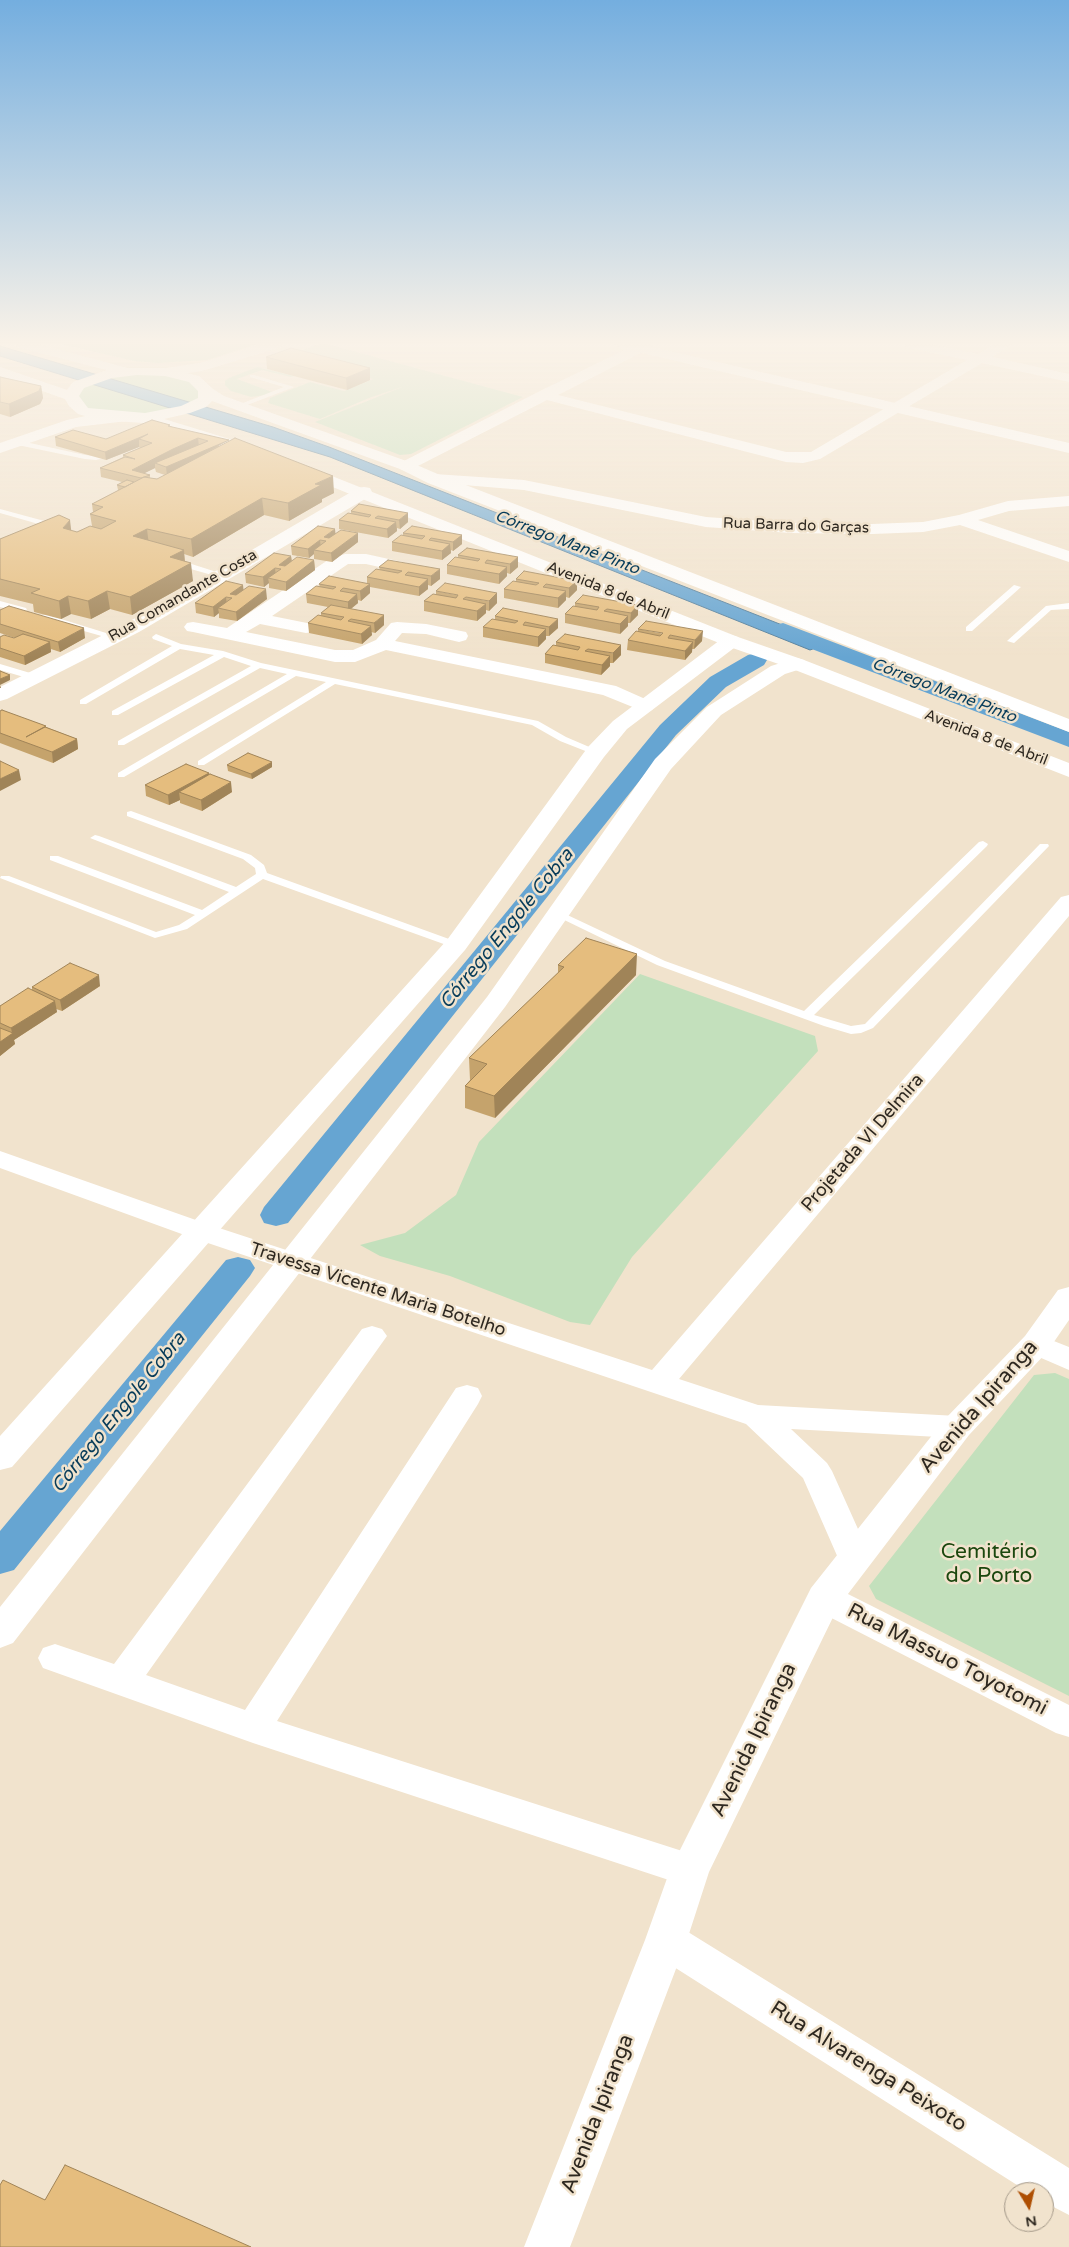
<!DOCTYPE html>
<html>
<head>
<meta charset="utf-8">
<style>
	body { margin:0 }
	#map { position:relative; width:1069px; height:2247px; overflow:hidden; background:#f1e3cd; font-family:"Varela Round",sans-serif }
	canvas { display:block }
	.north { position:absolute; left:1004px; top:2182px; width:50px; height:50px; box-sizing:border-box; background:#f1e3cd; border:1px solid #a39888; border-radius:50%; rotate:171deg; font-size:14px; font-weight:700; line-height:20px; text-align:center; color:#2e2820 }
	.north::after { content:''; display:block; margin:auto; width:18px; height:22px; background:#ae4f03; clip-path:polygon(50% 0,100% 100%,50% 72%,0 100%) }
</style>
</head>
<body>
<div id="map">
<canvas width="1069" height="2247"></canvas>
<div class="north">N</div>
</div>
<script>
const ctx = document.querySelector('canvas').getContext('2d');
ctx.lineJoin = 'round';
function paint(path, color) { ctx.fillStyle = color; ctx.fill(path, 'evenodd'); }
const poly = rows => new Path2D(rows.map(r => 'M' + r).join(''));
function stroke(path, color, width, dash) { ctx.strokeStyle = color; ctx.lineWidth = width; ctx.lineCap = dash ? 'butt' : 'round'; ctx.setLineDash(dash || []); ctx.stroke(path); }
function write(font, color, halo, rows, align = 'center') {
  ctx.font = font + ' "Varela Round",sans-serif'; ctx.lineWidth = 5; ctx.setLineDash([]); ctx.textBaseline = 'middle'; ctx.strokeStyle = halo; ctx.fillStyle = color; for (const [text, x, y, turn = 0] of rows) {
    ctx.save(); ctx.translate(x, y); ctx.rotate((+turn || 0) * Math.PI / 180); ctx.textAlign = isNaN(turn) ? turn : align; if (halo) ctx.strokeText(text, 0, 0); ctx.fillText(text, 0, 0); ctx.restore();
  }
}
paint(poly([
	[61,344,257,344,207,360,157,363,134,361],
	[320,344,327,344,523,397,411,454,400,455,315,422,402,387,369,398,320,419,268,403,270,398,310,382,344,391,373,379,288,355],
	[257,367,294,376,291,377,262,370,237,379,272,392,266,395,251,397,231,391,225,385,225,381,229,378],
	[167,374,200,385,200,397,193,403,149,414,91,410,78,402,79,391,85,387,118,375],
	[640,974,815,1036,818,1051,632,1257,590,1325,570,1322,450,1276,380,1256,360,1245,405,1233,456,1195,479,1142],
	[1055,1373,1069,1379,1069,1696,876,1599,869,1586,1034,1375]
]), '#c3e0bc');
const water = poly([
	[0,346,273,427,329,447,828,643,810,650,330,457,0,356,0,346]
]);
paint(water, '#66a5d2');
stroke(water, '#55809d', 1);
paint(poly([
	[783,623,1069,732,1069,747,775,635,772,630,775,625,783,623],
	[756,653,764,655,767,660,764,665,726,687,676,735,288,1223,276,1226,264,1223,260,1215,264,1207,660,725,710,677,748,655,756,653],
	[238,1257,250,1260,255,1268,250,1276,14,1570,0,1574,0,1531,226,1260,238,1257]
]), '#66a5d2');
paint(poly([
	[250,375,254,375,294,387,242,407,238,407,238,405,284,387,250,377,250,375],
	[16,440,85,455,96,456,112,453,116,455,96,460,85,459,13,444,12,442,16,440],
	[0,509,59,525,60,527,56,529,0,513,0,509],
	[173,560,179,560,226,575,219,577,173,564,173,560],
	[1014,585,1021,587,972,631,966,631,966,627,1014,585],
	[0,601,26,608,27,610,23,613,0,607,0,601],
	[1069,603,1069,609,1051,610,1014,643,1007,641,1046,606,1069,603],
	[42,615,48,615,119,637,112,639,42,619,42,615],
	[156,634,181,644,223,651,261,663,538,721,566,737,601,752,596,755,593,754,560,741,532,725,335,684,204,765,198,765,198,761,326,682,296,676,124,777,118,777,118,773,287,674,260,668,124,745,118,745,118,741,251,666,224,657,118,715,112,715,112,711,214,655,180,649,86,704,80,704,80,700,172,646,153,639,152,637,156,634],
	[0,664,37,675,39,677,34,680,0,670,0,664],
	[131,811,251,855,264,865,267,873,460,943,462,945,456,948,452,947,263,879,187,929,155,938,0,878,1,876,9,876,156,932,179,925,195,915,50,860,50,856,58,856,202,910,229,892,90,838,95,835,99,836,236,887,256,874,255,868,243,859,127,816,127,812,131,811],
	[983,841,988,844,987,846,814,1015,851,1026,865,1024,1040,844,1048,844,1049,846,873,1028,861,1033,851,1034,824,1026,657,965,552,914,553,912,561,912,665,961,804,1011,979,842,983,841]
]), '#fff');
paint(poly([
	[637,344,654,344,652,347,558,395,786,452,811,452,967,360,906,347,904,344,929,344,978,354,996,344,1012,344,992,357,1069,374,1069,382,982,363,820,459,803,463,786,462,547,400,412,469,406,471,400,469,398,466,400,463,538,392,637,344],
	[434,474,524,480,706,517,791,523,872,524,923,522,959,515,1008,501,1069,496,1069,506,1009,511,978,520,1069,551,1069,562,960,525,923,532,872,534,791,533,706,527,524,490,428,482,426,479,428,476,434,474],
	[345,554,366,554,425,567,428,571,425,575,419,576,366,564,348,564,272,616,312,624,315,628,312,632,306,633,260,624,246,632,335,650,353,650,376,640,391,623,397,622,426,624,466,632,468,636,466,640,459,642,426,634,402,633,395,641,616,686,652,702,655,706,652,710,645,712,603,695,386,650,355,662,335,662,193,632,187,631,184,627,187,623,193,622,227,628,328,560,345,554],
	[1069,895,1069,916,679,1379,758,1405,957,1416,968,1419,973,1427,968,1435,957,1438,791,1429,827,1463,832,1471,871,1558,866,1567,854,1571,842,1567,803,1478,746,1424,190,1237,0,1168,0,1151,210,1225,652,1370,1061,897,1069,895],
	[372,1326,382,1329,387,1336,382,1343,146,1675,245,1710,456,1388,467,1385,478,1388,482,1396,478,1404,277,1721,704,1858,709,1870,704,1882,690,1887,253,1743,43,1668,38,1658,43,1648,55,1644,114,1664,362,1329,372,1326],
	[1036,1334,1069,1347,1069,1370,1025,1351,1021,1344,1025,1337,1036,1334],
	[824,1585,836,1588,1069,1705,1069,1737,1056,1733,812,1608,807,1598,812,1588,824,1585],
	[666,1922,680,1927,1069,2168,1069,2215,1044,2202,1044,2192,1028,2192,652,1953,646,1940,652,1927,666,1922]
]), '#fff');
paint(poly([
	[262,344,283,344,281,347,202,371,165,376,160,375,158,372,160,369,200,363,262,344],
	[614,344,639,344,1069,443,1069,453,621,348,614,344],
	[121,413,127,415,129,418,127,421,76,427,0,453,0,443,67,420,95,414,121,413],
	[364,487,370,488,372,492,370,496,139,632,7,699,0,701,0,687,125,624,358,488,364,487],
	[731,635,738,637,741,641,738,645,627,729,604,757,465,950,12,1467,0,1470,0,1436,447,940,588,747,613,721,724,637,731,635],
	[797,658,804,660,807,664,804,668,785,674,721,715,671,769,505,1007,13,1643,0,1648,0,1607,487,997,655,759,707,707,771,666,797,658],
	[1069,1287,1069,1320,1047,1352,969,1435,838,1607,709,1872,687,1940,570,2247,524,2247,645,1940,670,1870,811,1588,945,1419,1025,1336,1058,1290,1069,1287]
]), '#fff');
paint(poly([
	[15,344,38,344,127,368,165,368,199,376,213,389,224,396,412,463,440,475,1069,719,1069,732,428,483,400,469,212,401,206,407,190,413,164,419,236,441,238,444,236,447,224,447,144,423,99,420,78,414,69,406,65,399,0,376,0,367,67,390,73,382,107,370,17,347,15,344],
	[137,375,165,376,189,382,198,391,198,398,181,406,145,413,88,408,79,396,84,388,112,378,137,375],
	[299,463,738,637,804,660,1069,763,1069,777,790,668,724,645,293,471,291,468,293,465,299,463]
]), '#fff');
paint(poly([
	[266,357,370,380,347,390,267,369],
	[0,377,41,386,43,398,40,404,10,417,0,414],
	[170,426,334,493,322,499,322,502,289,521,264,515,193,557,184,554,185,561,193,581,132,615,110,609,91,619,71,614,61,619,34,612,33,604,0,596,0,539,72,531,77,532,92,526,90,514,93,512,92,504,119,490,118,490,117,485,122,482,101,477,100,468,123,457,123,455,140,448,139,447,106,460,56,446,55,437,106,439],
	[155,468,156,472,165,475,157,479,150,478,150,475,144,473],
	[359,504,408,522,400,529,397,528,397,531,388,538,339,529,339,520,351,514,351,511],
	[403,533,462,535,462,544,453,551,451,550,451,553,442,560,392,551,392,542,403,535],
	[336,534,358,542,332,562,314,559,314,554,309,558,292,555,291,546],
	[467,548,518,567,510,574,507,573,507,576,499,584,447,574,447,565,458,558,458,555],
	[291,556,292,561,314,560,315,570,286,591,269,588,269,583,264,587,246,583,245,574],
	[388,560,440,579,431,586,428,585,428,589,419,596,370,587,370,593,361,601,358,600,358,603,351,609,384,625,375,633,371,632,372,635,362,644,309,633,308,623,321,616,321,613,328,607,307,603,306,594,320,587,319,584,367,583,367,577,380,570,379,567],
	[516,579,577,581,577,590,569,598,566,597,566,600,558,608,504,598,504,589,516,582],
	[243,585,243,590,267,599,237,621,219,618,219,613,214,617,196,613,195,603],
	[436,591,497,603,489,611,486,610,486,613,477,621,424,611,424,601,436,594],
	[575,603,638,605,638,615,630,623,628,623,628,626,620,634,565,623,565,614,575,606],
	[0,610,85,638,60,652,51,649,51,652,25,665,0,657,0,637,14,638,15,638,0,633],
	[495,616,558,619,558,628,549,636,546,636,546,639,538,647,483,637,483,627,495,619],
	[638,629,702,641,694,649,692,649,692,652,685,660,627,650,628,640,638,632],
	[556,642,621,655,613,663,610,663,610,666,601,675,545,663,545,654,556,646],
	[0,711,46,726,46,727,77,739,78,749,53,763,0,743],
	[227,765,272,767,252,779,228,771],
	[209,773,209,775,232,792,202,811,180,803,180,800,169,805,146,796,145,785],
	[558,965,636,975,495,1118,465,1108,465,1086,470,1080,469,1058,558,973],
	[100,986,62,1011,56,1009,57,1012,14,1040,15,1044,0,1056,0,1006,32,990,32,987]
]), '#c5a36c');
paint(poly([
	[370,368,370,380,347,390,346,378],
	[41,386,43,398,40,404,10,417,9,404],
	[148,434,139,439,139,447,106,460,105,452],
	[198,438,199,447,155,463,155,468,137,477,132,470,173,449],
	[229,440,167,475,166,467],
	[333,476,334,493,322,499,322,502,289,521,288,503,315,484],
	[262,498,264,515,193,557,191,539],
	[408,513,408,522,400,529,399,520],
	[70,520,72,537,63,528],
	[396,522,397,531,388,538,387,529],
	[147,529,149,546,133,536],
	[335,529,336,538,326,545,324,537],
	[358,533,358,542,332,562,331,553],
	[462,535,462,544,453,551,453,542],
	[320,540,321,549,314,550,314,554,309,558,308,549],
	[450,544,451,553,442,560,442,551],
	[184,550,185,566,191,563,193,581,132,615,130,597,170,557],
	[291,556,292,565,281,573,279,565],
	[518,557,518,567,510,574,510,564],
	[314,560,315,570,286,591,286,582],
	[507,567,507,576,499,584,499,574],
	[275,568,276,577,268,578,269,583,264,587,263,577],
	[440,569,440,579,431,586,431,576],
	[428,579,428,589,419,596,419,587],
	[577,581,577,590,569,598,569,588],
	[370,584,370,593,361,601,360,591],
	[243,585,244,594,232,603,230,594],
	[266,589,267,599,237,621,236,612],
	[107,591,110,609,91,619,88,601],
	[566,591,566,600,558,608,558,598],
	[497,593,497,603,489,611,489,601],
	[357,594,358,603,348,611,348,602],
	[68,596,71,614,61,619,59,601],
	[226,597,227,607,218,608,219,613,214,617,213,607],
	[486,604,486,613,477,621,477,611],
	[638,605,638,615,630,623,631,613],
	[384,615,384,625,375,633,374,623],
	[628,616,628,626,620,634,620,624],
	[558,619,558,628,549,636,549,627],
	[371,626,372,635,362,644,361,634],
	[84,628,85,638,60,652,58,642],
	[546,629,546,639,538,647,538,637],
	[703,631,702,641,694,649,695,640],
	[50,642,51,652,25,665,24,656],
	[693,642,692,652,685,660,685,651],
	[621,645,621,655,613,663,613,653],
	[610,656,610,666,601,675,602,665],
	[10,675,10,680,0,685,1,688,0,688,0,679],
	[77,739,78,749,53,763,52,752],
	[272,762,272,767,252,779,251,774],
	[19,770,21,780,0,791,0,779],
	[209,773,210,783,179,792,180,800,169,805,168,795],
	[231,782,232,792,202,811,201,800],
	[637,954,636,975,495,1118,494,1096],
	[99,975,100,986,62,1011,60,1000],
	[55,1001,57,1012,14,1040,15,1044,0,1056,0,1042,12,1033,11,1028]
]), '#a08458');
const building = poly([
	[291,348,370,368,346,378,266,357,291,348],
	[0,377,41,386,39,391,9,404,0,402,0,377],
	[152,420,170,425,168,426,229,440,166,467,155,463,208,441,198,438,173,449,132,470,150,475,141,478,100,468,125,457,135,459,123,455,152,443,139,439,148,434,105,452,55,437,73,430,106,439,152,420],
	[235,438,333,476,315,484,321,485,288,503,262,498,191,539,147,529,133,536,184,550,170,557,191,563,130,597,107,591,88,601,68,596,59,601,31,593,40,589,0,579,0,539,59,515,70,520,63,528,77,532,90,526,101,529,116,521,90,514,103,507,92,504,144,477,157,479,235,438],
	[127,480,134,482,125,487,117,485,127,480],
	[359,504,408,513,399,520,378,516,375,518,396,522,387,529,339,520,348,513,369,517,371,515,351,511,359,504],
	[318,526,335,529,324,537,329,538,341,530,358,533,331,553,314,550,326,541,320,540,308,549,291,546,318,526],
	[412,526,462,535,453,542,431,538,429,540,450,544,442,551,392,542,401,535,422,539,425,536,403,533,412,526],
	[467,548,518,557,510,564,487,560,485,563,507,567,499,574,447,565,455,557,478,561,480,559,458,555,467,548],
	[274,553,291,556,279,565,285,566,297,557,314,560,286,582,268,578,281,569,275,568,263,577,245,574,274,553],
	[388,560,440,569,431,576,408,572,405,575,428,579,419,587,367,577,376,569,398,573,402,571,379,567,388,560],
	[524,571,577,581,569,588,546,584,543,587,566,591,558,598,504,589,513,581,536,585,539,583,516,579,524,571],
	[329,576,370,584,360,591,343,588,340,591,357,594,348,602,306,594,316,586,333,589,336,587,319,584,329,576],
	[226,581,243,585,230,594,236,595,249,586,266,589,236,612,218,608,232,598,226,597,213,607,195,603,226,581],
	[445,583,497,593,489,601,466,597,463,599,486,604,477,611,424,601,433,594,456,598,458,595,436,591,445,583],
	[583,595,638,605,631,613,607,609,604,611,628,616,620,624,565,614,573,606,597,610,599,607,575,603,583,595],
	[331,605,384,615,374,623,351,619,348,621,371,626,361,634,308,623,318,615,341,620,344,617,321,613,331,605],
	[9,606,84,628,58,642,0,624,0,610,9,606],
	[503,608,558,619,549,627,525,622,523,625,546,629,538,637,483,627,492,619,515,623,518,621,495,616,503,608],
	[646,621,703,631,695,640,670,635,668,638,693,642,685,651,628,640,636,631,660,636,663,633,638,629,646,621],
	[23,634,50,642,24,656,0,648,0,637,4,635,14,638,23,634],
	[565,634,621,645,613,653,588,649,585,651,610,656,602,665,545,654,553,645,578,650,580,647,556,642,565,634],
	[0,671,10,675,0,679,0,671],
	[2,710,46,726,26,737,45,727,77,739,52,752,0,733,0,711,2,710],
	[248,753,272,762,251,774,227,765,248,753],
	[0,761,19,770,0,779,0,761],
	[186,764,209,773,168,795,145,785,186,764],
	[210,774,231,782,201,800,179,792,210,774],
	[586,938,637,954,494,1096,465,1086,487,1064,469,1058,564,967,558,965,586,938],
	[70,963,99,975,60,1000,32,987,70,963],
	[28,988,55,1001,11,1028,0,1023,0,1006,28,988],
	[0,1028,13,1033,0,1042,0,1028],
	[65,2165,251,2247,0,2247,0,2185,3,2180,45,2200,65,2165]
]);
paint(building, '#e5bd7e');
stroke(building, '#a08458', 1);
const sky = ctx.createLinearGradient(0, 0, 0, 658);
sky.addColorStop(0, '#74aedf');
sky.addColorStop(0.52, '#f9f2e8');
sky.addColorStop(1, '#f9f2e800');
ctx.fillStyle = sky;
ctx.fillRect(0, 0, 1069, 658);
write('15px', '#2e2820', '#f1e3cd', [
	["Rua Barra do Garças",796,526,2],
	["Avenida 8 de Abril",608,591,22],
	["Rua Comandante Costa",183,596,-30],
	["Avenida 8 de Abril",986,738,21]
]);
write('italic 16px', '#063b59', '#f1e3cd', [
	["Córrego Mané Pinto",567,543,21],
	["Córrego Mané Pinto",944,691,21]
]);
write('18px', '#2e2820', '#f1e3cd', [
	["Projetada VI Delmira",863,1143,-49],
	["Travessa Vicente Maria Botelho",378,1290,18]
]);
write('italic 19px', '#063b59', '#f1e3cd', [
	["Córrego Engole Cobra",507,929,-51],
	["Córrego Engole Cobra",119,1413,-51]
]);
write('21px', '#2e2820', '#f1e3cd', [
	["Avenida Ipiranga",979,1407,-49],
	["Rua Massuo Toyotomi",947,1660,27],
	["Avenida Ipiranga",754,1740,-64],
	["Rua Alvarenga Peixoto",868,2067,32],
	["Avenida Ipiranga",598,2114,-69]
]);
write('21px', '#1b470e', '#f1e3cd', [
	["Cemitério",989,1552],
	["do Porto",989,1576]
]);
</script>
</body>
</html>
